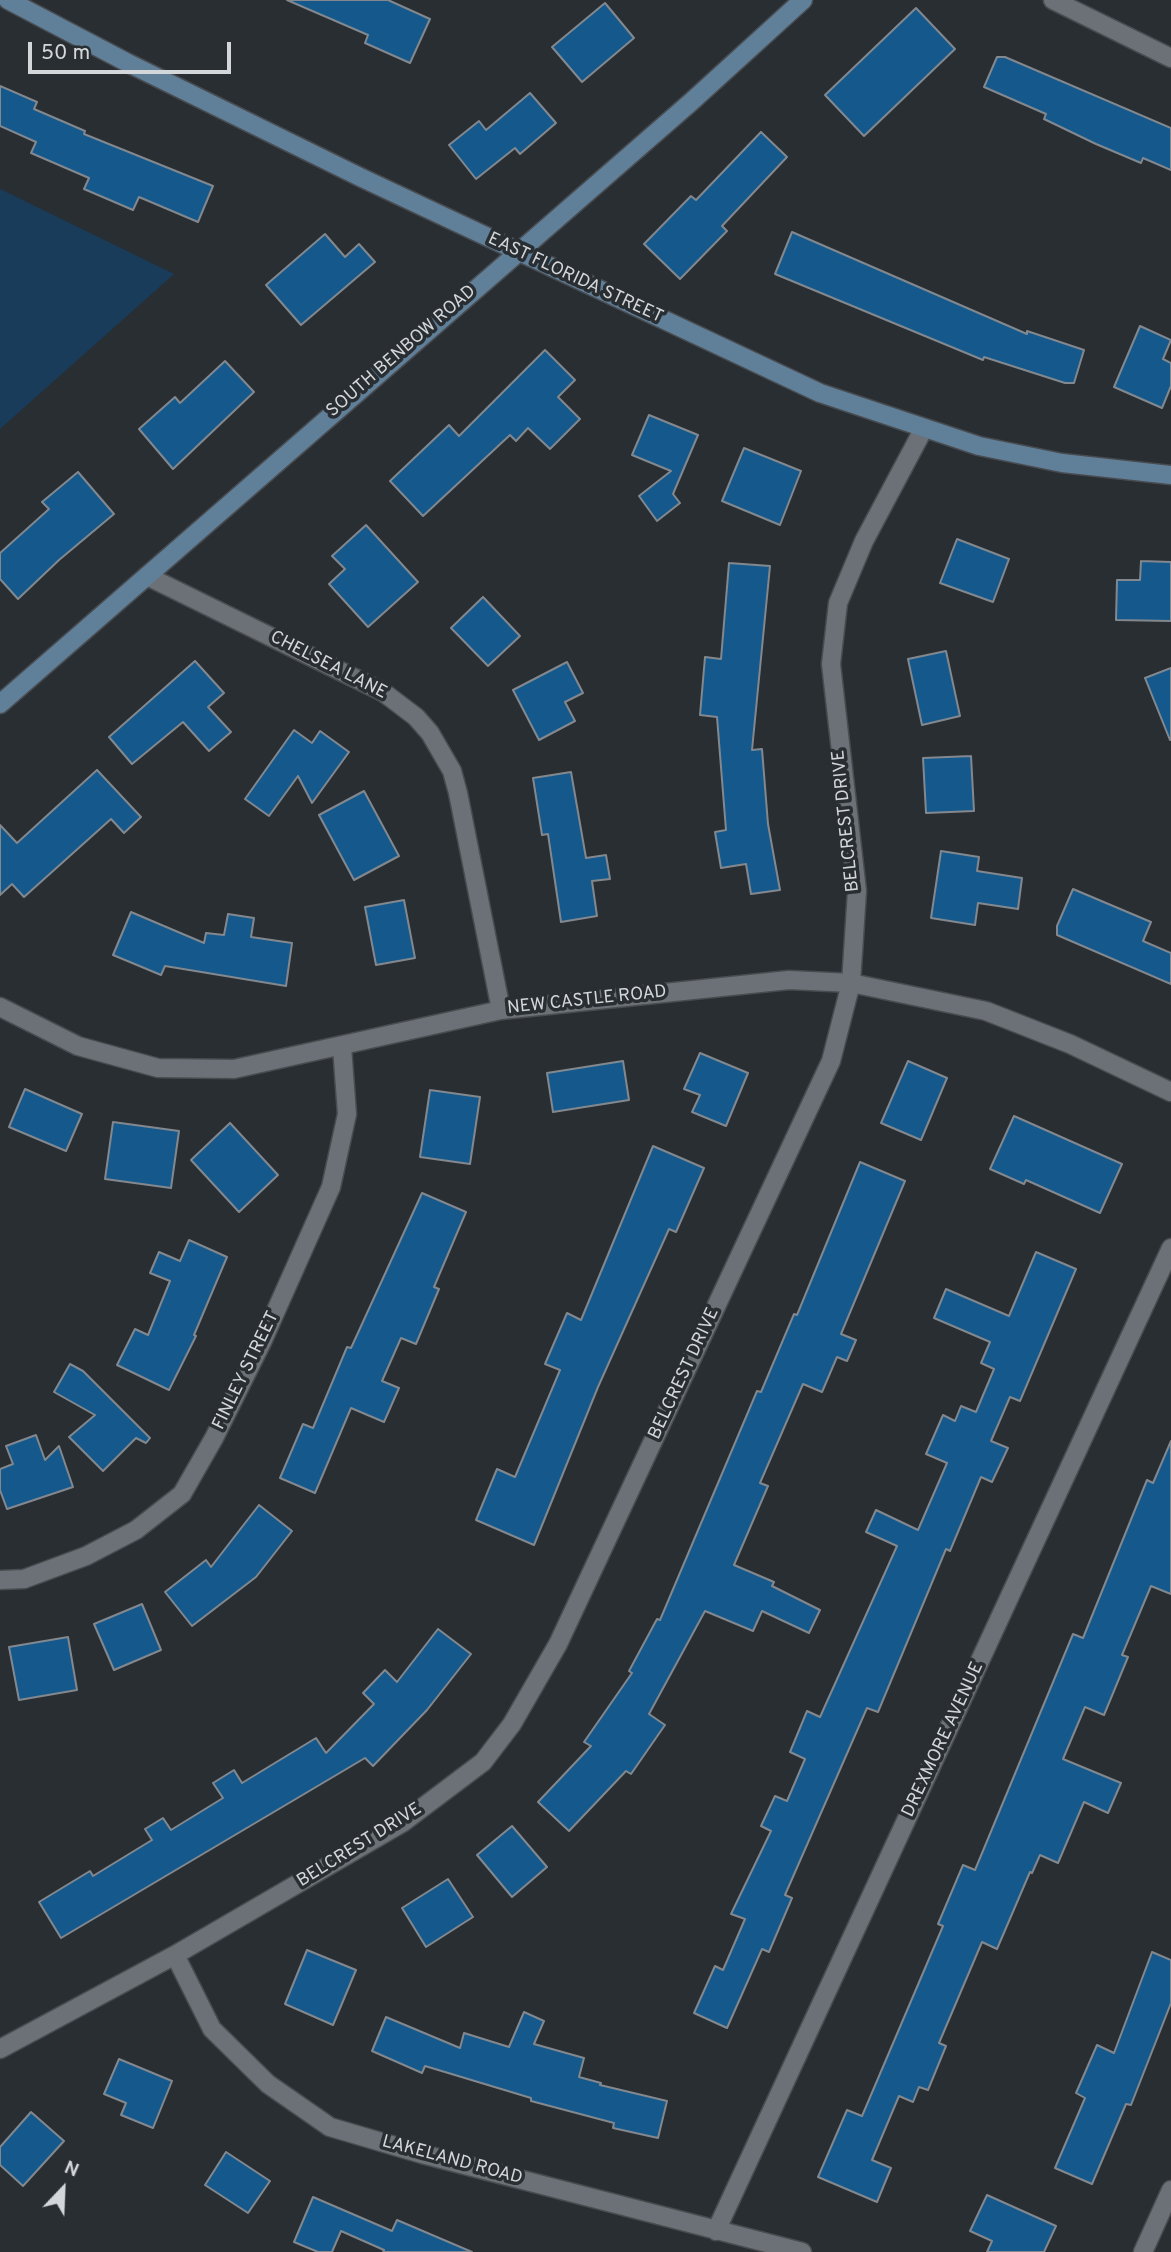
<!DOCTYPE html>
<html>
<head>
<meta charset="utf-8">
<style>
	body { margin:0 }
	#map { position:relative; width:1171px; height:2252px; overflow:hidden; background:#292e33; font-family:Overpass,sans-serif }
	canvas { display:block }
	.north { position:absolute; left:28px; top:2154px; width:70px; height:70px; -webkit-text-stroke:5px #292e33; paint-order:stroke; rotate:23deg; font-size:19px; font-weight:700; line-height:28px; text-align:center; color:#d3d7da }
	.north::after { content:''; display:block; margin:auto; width:24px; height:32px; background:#d3d7da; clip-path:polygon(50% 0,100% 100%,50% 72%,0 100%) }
	.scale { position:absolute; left:28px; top:42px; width:203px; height:32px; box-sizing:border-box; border:4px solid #d3d7da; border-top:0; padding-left:9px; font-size:21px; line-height:24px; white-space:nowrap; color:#d3d7da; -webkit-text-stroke:5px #292e33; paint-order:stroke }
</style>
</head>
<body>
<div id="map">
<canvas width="1171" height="2252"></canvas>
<div class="north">N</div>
<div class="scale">50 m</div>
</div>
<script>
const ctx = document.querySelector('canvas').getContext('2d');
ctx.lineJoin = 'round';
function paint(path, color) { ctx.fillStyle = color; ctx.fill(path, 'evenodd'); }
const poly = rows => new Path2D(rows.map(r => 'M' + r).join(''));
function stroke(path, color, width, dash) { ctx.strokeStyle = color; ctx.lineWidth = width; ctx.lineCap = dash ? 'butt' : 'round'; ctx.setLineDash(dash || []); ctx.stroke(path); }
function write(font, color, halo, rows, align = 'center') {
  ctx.font = font + ' Overpass,sans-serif'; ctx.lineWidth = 7; ctx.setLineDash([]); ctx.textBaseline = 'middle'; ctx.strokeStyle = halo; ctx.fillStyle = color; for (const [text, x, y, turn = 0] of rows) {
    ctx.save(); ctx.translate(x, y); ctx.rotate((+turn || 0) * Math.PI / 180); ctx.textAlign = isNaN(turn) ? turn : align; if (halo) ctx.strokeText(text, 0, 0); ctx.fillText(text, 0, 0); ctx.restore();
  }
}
paint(poly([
	[0,189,174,274,0,429]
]), '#183c5a');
const building = poly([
	[287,0,388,0,430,19,410,63,365,43,368,35,287,0],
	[605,3,634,38,582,82,552,47,605,3],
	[916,8,955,49,864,136,825,95,916,8],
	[997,57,1005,57,1171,128,1171,170,1143,158,1141,163,1096,144,1044,119,1046,114,984,87,997,57],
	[0,86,37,102,34,109,85,131,84,134,213,186,198,222,139,197,133,210,84,189,89,178,31,153,36,142,0,126,0,86],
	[530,93,556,123,520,154,515,148,476,179,449,145,479,121,486,130,530,93],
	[761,132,787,157,722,226,727,231,680,279,644,244,691,196,696,200,761,132],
	[792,232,1027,334,1027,331,1084,350,1074,383,1065,383,984,357,983,360,775,274,792,232],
	[325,234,345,257,359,244,375,262,301,325,266,285,325,234],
	[1140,326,1171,340,1163,359,1171,363,1171,386,1162,408,1114,387,1140,326],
	[545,350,575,380,558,397,580,419,550,449,528,428,516,441,510,435,423,516,390,481,449,425,459,436,545,350],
	[225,361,254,392,173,469,139,429,175,397,180,403,225,361],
	[649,415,698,435,673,494,680,503,657,521,639,496,671,471,632,455,649,415],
	[744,448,801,471,780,525,722,501,744,448],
	[78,472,114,514,59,560,18,599,0,579,0,553,49,509,42,502,78,472],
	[366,525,418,582,368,627,329,584,345,569,332,556,366,525],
	[957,539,1009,559,993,602,940,583,957,539],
	[1141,561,1171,562,1171,621,1116,620,1117,580,1140,580,1141,561],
	[729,563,770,566,752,750,762,749,768,824,780,890,751,894,746,864,721,868,715,832,726,830,717,717,700,715,705,657,721,659,729,563],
	[483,597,520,636,488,666,451,628,483,597],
	[946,651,960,716,922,725,908,659,946,651],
	[195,661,224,693,208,707,231,732,209,751,183,722,132,764,109,737,195,661],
	[567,662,583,693,565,702,575,721,539,740,513,690,567,662],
	[1171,668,1171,740,1170,740,1145,678,1171,668],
	[294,730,312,743,320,731,349,752,312,803,298,776,269,816,245,799,294,730],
	[971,756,974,811,926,813,923,758,971,756],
	[97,770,141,817,124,833,111,819,24,897,12,884,0,895,0,825,17,843,97,770],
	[571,772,586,858,606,855,610,879,592,881,597,916,561,922,548,834,542,835,533,778,571,772],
	[364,791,399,856,354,880,319,815,364,791],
	[941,851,979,857,977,871,1022,878,1018,909,978,903,975,925,931,918,941,851],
	[1073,889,1151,922,1143,941,1171,953,1171,984,1057,935,1057,926,1073,889],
	[404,900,415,958,376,965,365,907,404,900],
	[131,912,204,943,206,933,224,935,228,914,254,918,251,937,292,943,286,986,165,966,161,975,113,955,131,912],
	[700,1053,748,1073,726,1126,692,1112,700,1095,684,1089,700,1053],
	[623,1061,629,1100,553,1112,547,1073,623,1061],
	[908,1061,947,1078,921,1140,881,1123,908,1061],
	[25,1089,82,1114,66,1151,9,1127,25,1089],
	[430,1090,480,1097,470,1164,420,1157,430,1090],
	[1014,1116,1122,1164,1100,1213,1026,1180,1024,1184,990,1169,1014,1116],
	[113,1122,179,1131,171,1188,105,1179,113,1122],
	[230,1123,278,1175,239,1212,191,1160,230,1123],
	[653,1146,704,1168,676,1232,669,1229,598,1387,534,1545,476,1520,497,1469,515,1477,560,1370,545,1364,567,1313,581,1320,653,1146],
	[860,1162,905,1181,841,1334,856,1340,847,1361,837,1357,822,1392,803,1384,760,1483,768,1486,734,1565,774,1582,772,1586,820,1610,809,1633,762,1611,753,1631,705,1611,649,1714,665,1725,631,1774,626,1771,569,1831,538,1802,591,1746,584,1742,632,1673,629,1671,657,1619,660,1620,757,1391,761,1392,794,1314,797,1315,860,1162],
	[422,1193,466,1212,434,1287,439,1289,416,1344,401,1338,382,1381,399,1388,384,1422,351,1408,315,1493,280,1478,303,1424,313,1428,347,1347,351,1348,422,1193],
	[189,1240,227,1257,194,1335,196,1336,169,1390,117,1365,135,1329,148,1335,170,1281,150,1273,159,1252,180,1261,189,1240],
	[1036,1252,1076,1269,1020,1401,1010,1397,991,1441,1008,1448,992,1482,981,1477,950,1551,946,1549,878,1712,867,1708,785,1895,792,1898,769,1952,762,1949,727,2028,694,2013,715,1966,723,1970,745,1919,731,1914,771,1831,761,1826,775,1796,787,1801,805,1759,790,1752,807,1711,820,1717,897,1546,866,1532,876,1510,918,1530,947,1463,926,1454,943,1415,955,1421,961,1406,976,1412,994,1369,981,1363,990,1342,934,1318,946,1289,1009,1316,1036,1252],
	[70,1364,83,1371,150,1438,146,1443,136,1438,103,1471,69,1437,95,1415,54,1392,70,1364],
	[36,1435,45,1460,59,1446,73,1487,7,1509,0,1490,0,1469,13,1464,6,1446,36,1435],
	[1171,1441,1171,1594,1151,1586,1122,1655,1128,1657,1104,1715,1085,1707,1063,1759,1121,1783,1108,1813,1084,1802,1058,1863,1040,1855,1032,1873,1030,1872,997,1949,982,1942,939,2043,946,2046,928,2090,919,2087,913,2102,899,2096,872,2160,891,2168,877,2202,818,2177,847,2110,862,2116,943,1926,938,1924,963,1865,975,1870,1073,1634,1083,1638,1147,1480,1153,1483,1171,1441],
	[259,1505,292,1531,256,1577,192,1626,165,1592,206,1560,211,1567,259,1505],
	[142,1604,161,1650,114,1670,94,1624,142,1604],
	[438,1629,471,1654,427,1710,373,1766,365,1758,61,1938,39,1902,90,1871,93,1876,152,1840,145,1829,163,1818,171,1830,223,1798,213,1783,234,1770,242,1783,316,1738,326,1753,374,1704,363,1693,385,1670,397,1682,438,1629],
	[68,1637,77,1690,19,1700,9,1647,68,1637],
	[512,1826,547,1867,512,1897,477,1855,512,1826],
	[448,1879,473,1917,426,1947,402,1908,448,1879],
	[307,1950,356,1970,333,2025,285,2004,307,1950],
	[1152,1952,1171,1960,1171,2003,1131,2105,1126,2104,1092,2184,1055,2168,1085,2098,1076,2093,1097,2045,1114,2053,1152,1952],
	[524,2012,544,2021,534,2044,584,2058,579,2077,601,2083,600,2085,667,2101,658,2138,613,2128,614,2123,531,2101,531,2098,425,2066,422,2073,372,2051,386,2017,460,2048,464,2033,509,2047,524,2012],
	[119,2059,172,2081,153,2128,121,2115,126,2103,104,2094,119,2059],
	[31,2112,64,2141,23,2186,0,2165,0,2147,31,2112],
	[226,2152,270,2181,248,2213,205,2185,226,2152],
	[987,2195,1056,2226,1044,2252,987,2252,992,2241,970,2231,987,2195],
	[313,2197,392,2231,397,2220,472,2252,383,2252,384,2250,341,2231,332,2252,318,2252,294,2242,313,2197]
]);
paint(building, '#15598c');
stroke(building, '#82888e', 2);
const street = poly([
	[1053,0,1171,58],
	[147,576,383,692,416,717,430,733,452,771,458,793,501,1010],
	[0,1007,78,1046,158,1068,234,1069,501,1010,789,980,851,983,986,1011,1070,1044,1171,1092],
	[0,1580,24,1579,86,1556,136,1530,182,1494,214,1438,262,1342,331,1187,347,1114,342,1047],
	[175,1955,212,2029,268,2084,330,2127,422,2154,802,2252],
	[0,2049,175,1955,402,1823,483,1762,512,1724,558,1644,831,1061,851,983,857,891,831,664,838,603,864,541,923,430],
	[716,2231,1171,1248],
	[1143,2252,1171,2190]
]);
const secondary = poly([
	[8,0,128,63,362,178,820,393,979,446,1062,463,1171,475],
	[0,704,691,102,803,0]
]);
stroke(street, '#484c50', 21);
stroke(secondary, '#484c50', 21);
stroke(street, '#6b7176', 18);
stroke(secondary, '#607f99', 18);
write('18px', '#d3d7da', '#292e33', [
	["EAST FLORIDA STREET",575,279,25],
	["SOUTH BENBOW ROAD",402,352,-41],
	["CHELSEA LANE",328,666,27],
	["BELCREST DRIVE",847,821,-96],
	["NEW CASTLE ROAD",587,1001,-6],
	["FINLEY STREET",247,1371,-64],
	["BELCREST DRIVE",685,1374,-65],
	["DREXMORE AVENUE",944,1740,-65],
	["BELCREST DRIVE",360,1846,-32],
	["LAKELAND ROAD",452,2161,15]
]);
</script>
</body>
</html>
